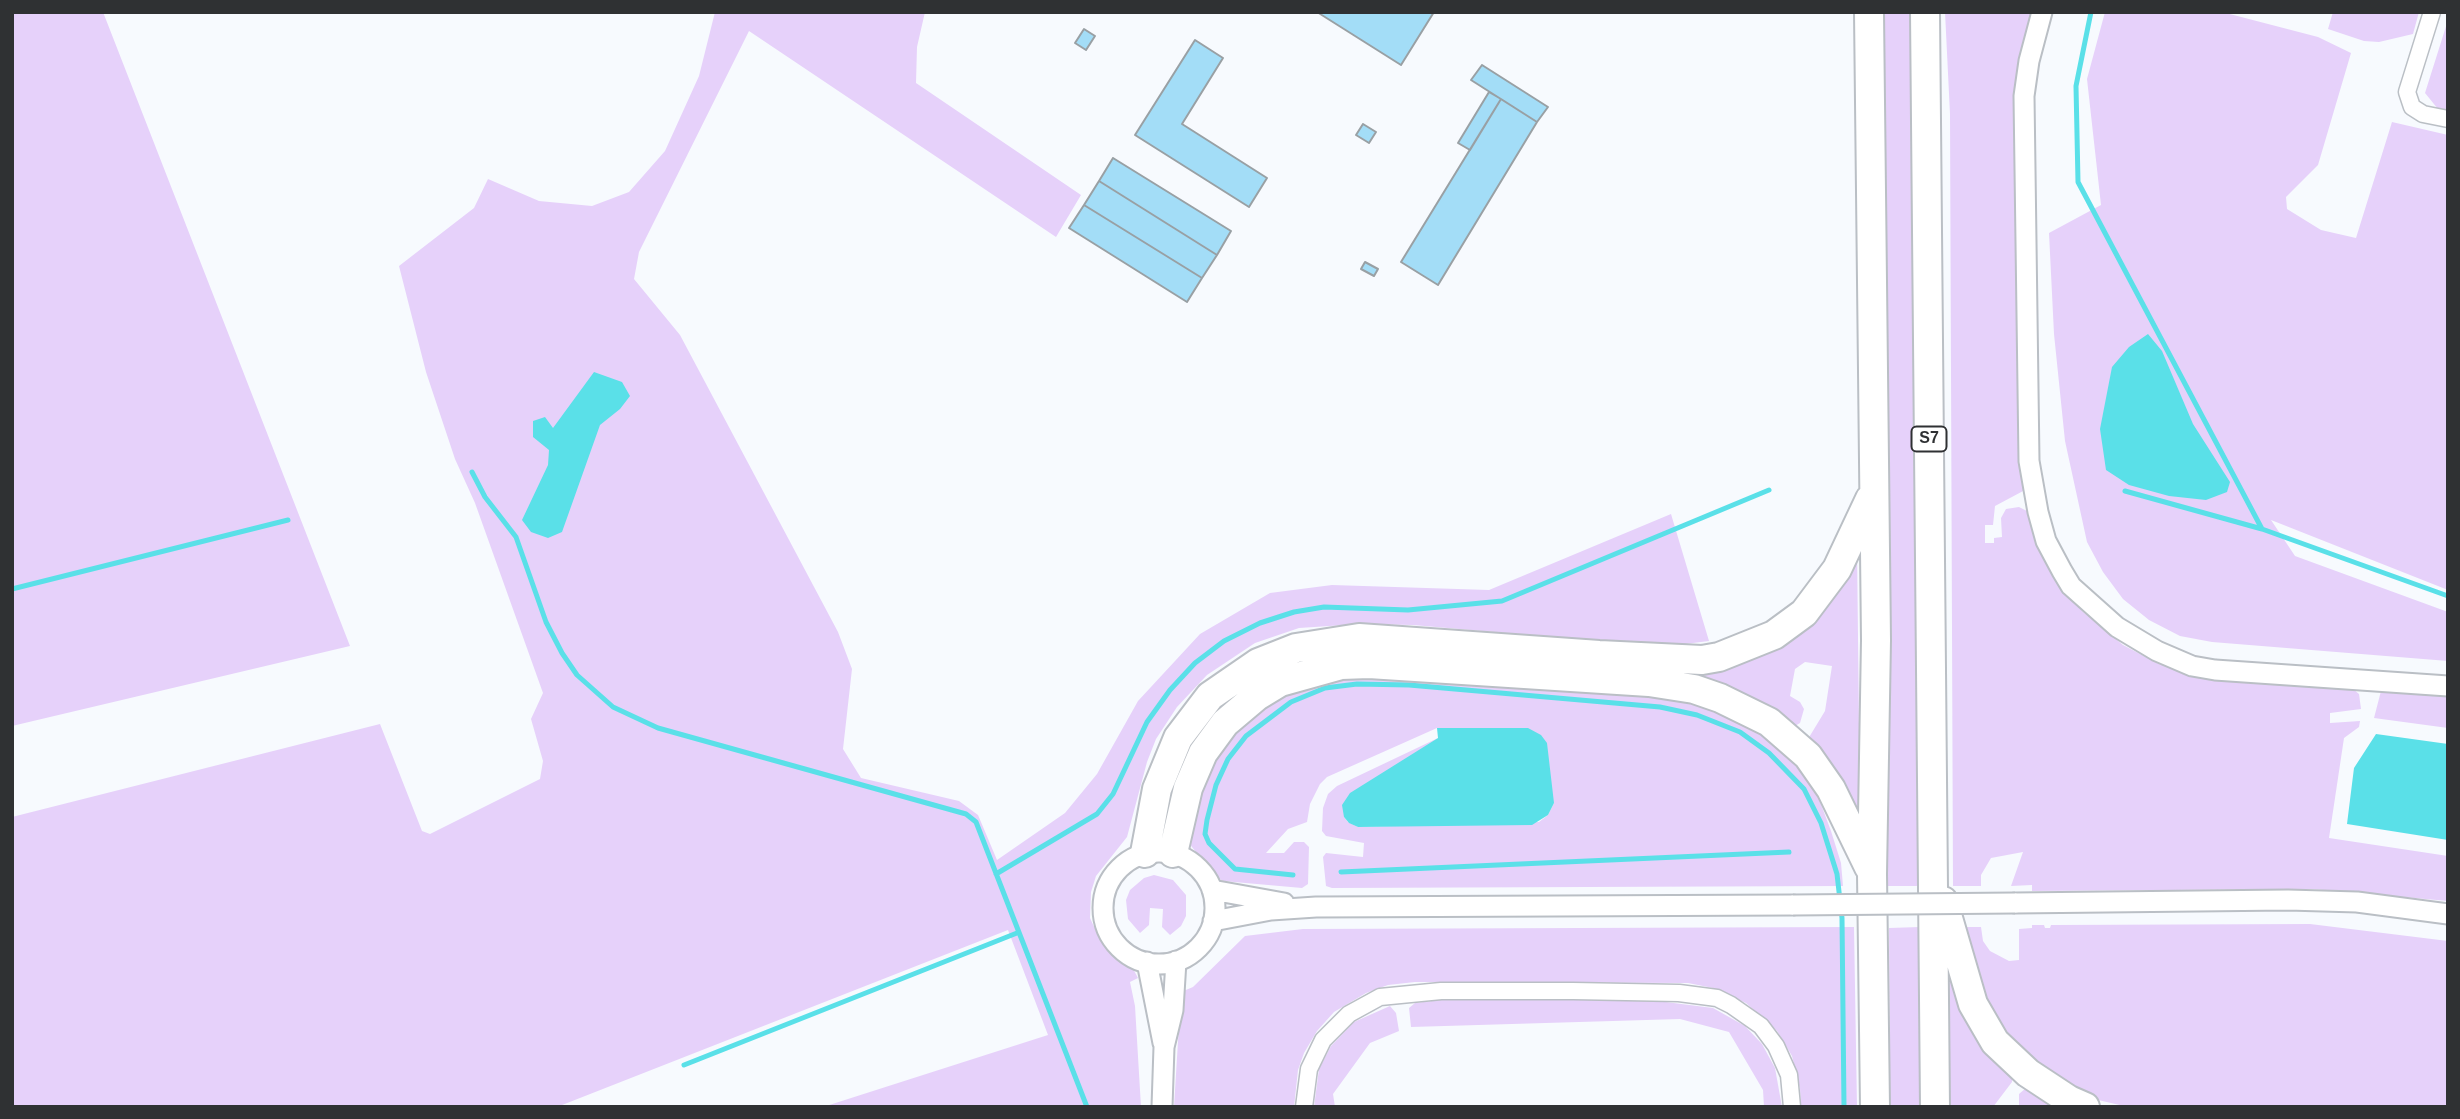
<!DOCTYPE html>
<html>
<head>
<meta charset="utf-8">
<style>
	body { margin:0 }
	#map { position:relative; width:2460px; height:1119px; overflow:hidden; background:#f7fafe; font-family:Arial,sans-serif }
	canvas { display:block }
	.frame { position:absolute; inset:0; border:14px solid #2f3133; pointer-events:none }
</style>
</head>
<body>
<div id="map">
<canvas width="2460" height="1119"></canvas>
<div class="frame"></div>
</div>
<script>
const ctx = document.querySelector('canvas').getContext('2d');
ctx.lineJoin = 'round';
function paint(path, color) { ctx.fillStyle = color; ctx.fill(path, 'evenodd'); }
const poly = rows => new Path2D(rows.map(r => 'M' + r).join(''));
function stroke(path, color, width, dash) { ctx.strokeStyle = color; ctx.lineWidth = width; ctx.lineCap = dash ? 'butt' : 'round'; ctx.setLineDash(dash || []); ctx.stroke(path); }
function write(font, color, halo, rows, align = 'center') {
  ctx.font = font + ' Arial,sans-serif'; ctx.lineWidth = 7; ctx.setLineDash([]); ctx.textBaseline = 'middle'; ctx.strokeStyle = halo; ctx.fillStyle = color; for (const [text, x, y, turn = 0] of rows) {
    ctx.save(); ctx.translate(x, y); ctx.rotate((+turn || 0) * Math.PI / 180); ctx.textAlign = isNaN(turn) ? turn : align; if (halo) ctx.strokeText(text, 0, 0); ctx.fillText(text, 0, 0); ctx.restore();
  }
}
paint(poly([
	[12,12,103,12,350,646,12,726],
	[715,12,925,12,917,47,916,83,1081,195,1056,237,749,31,639,252,634,279,680,335,838,632,852,669,843,749,861,778,959,801,978,815,997,860,1065,813,1097,774,1138,701,1200,634,1270,593,1332,585,1489,590,1671,514,1709,641,1685,644,1621,643,1413,625,1360,624,1299,628,1255,643,1207,675,1177,707,1156,739,1147,762,1127,837,1096,876,1091,892,1090,918,1096,931,1111,951,1131,965,1138,978,1130,982,1135,1006,1141,1107,823,1107,1048,1035,1008,930,557,1107,12,1107,12,817,380,724,422,831,430,834,540,779,543,761,531,719,543,693,475,503,455,459,426,372,399,266,474,208,488,179,539,201,592,206,629,192,665,151,699,76],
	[1883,12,1914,12,1919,886,1888,886],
	[1945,12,2031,12,2019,67,2025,490,1995,506,1993,525,1985,525,1985,543,1994,543,1994,538,2002,537,2001,518,2006,509,2019,507,2029,512,2065,590,2082,611,2123,645,2159,664,2201,677,2353,689,2359,694,2361,709,2330,713,2330,723,2360,721,2359,727,2344,738,2329,838,2448,856,2448,901,2312,889,2032,891,2032,885,2011,886,2023,852,1991,858,1981,875,1981,886,1953,886,1950,114],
	[2105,12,2222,12,2318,37,2351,53,2318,165,2286,197,2287,209,2321,230,2356,238,2392,122,2448,135,2448,590,2271,520,2295,556,2448,612,2448,661,2212,642,2180,636,2149,620,2123,599,2103,572,2087,542,2065,441,2054,334,2049,233,2101,205,2087,79],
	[2333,12,2419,12,2413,34,2379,42,2364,41,2328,29],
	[2448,20,2448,111,2438,109,2425,93],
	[1857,548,1860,813,1847,789,1808,739,1825,711,1832,666,1805,662,1795,669,1790,696,1800,702,1804,709,1800,723,1795,726,1779,713,1721,683,1627,665,1741,660],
	[1366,672,1692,698,1753,727,1782,749,1802,771,1819,799,1831,831,1841,863,1843,886,1332,888,1326,886,1323,857,1326,853,1363,857,1364,843,1326,836,1322,831,1323,808,1328,794,1337,786,1438,738,1344,817,1348,822,1358,827,1539,822,1548,815,1554,803,1437,728,1327,777,1320,784,1310,804,1307,822,1288,829,1266,853,1284,853,1294,842,1304,842,1309,847,1308,884,1302,888,1223,881,1216,877,1188,842,1210,756,1279,691],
	[2381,691,2448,696,2448,728,2374,718],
	[1154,875,1173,880,1186,895,1186,916,1181,926,1170,935,1162,927,1163,909,1150,908,1149,925,1140,933,1128,919,1126,900,1130,890,1144,878],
	[2310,924,2448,941,2448,1107,2128,1107,2094,1099,2060,1083,1993,1023,1958,927,1981,927,1983,941,1990,951,2009,961,2019,960,2019,929,2032,928,2032,925,2044,925,2045,928,2050,928,2051,925],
	[1854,927,1857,1107,1801,1107,1800,1089,1792,1056,1777,1031,1746,1003,1713,988,1688,983,1415,982,1388,985,1366,993,1334,1012,1317,1031,1304,1053,1298,1070,1294,1107,1174,1107,1181,992,1193,987,1245,936,1303,929],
	[1920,927,1921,1107,1890,1107,1889,928],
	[1949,978,1963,1008,2012,1073,2012,1082,1993,1107,1949,1107],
	[1449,999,1642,999,1713,1008,1745,1026,1762,1044,1775,1068,1782,1107,1764,1107,1763,1090,1729,1032,1680,1019,1411,1027,1409,1008,1415,1003],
	[1390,1006,1396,1013,1399,1031,1370,1043,1333,1094,1335,1107,1314,1107,1319,1069,1331,1046,1354,1022],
	[2026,1088,2064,1107,2019,1107,2019,1094]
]), '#e6d1fa');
paint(poly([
	[2148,334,2162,351,2193,424,2230,482,2227,492,2206,500,2169,496,2129,485,2106,470,2100,429,2112,367,2129,347],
	[594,372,622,382,630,396,620,409,600,425,562,532,548,538,531,532,522,520,548,465,549,450,533,437,533,421,545,417,553,428],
	[1437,728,1528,728,1541,735,1547,743,1554,803,1548,815,1532,825,1358,827,1349,823,1344,817,1342,805,1350,793,1438,738],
	[2376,734,2448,744,2448,840,2347,824,2354,768]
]), '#5ae0e8');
stroke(poly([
	[2091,12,2076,86,2078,182,2262,529],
	[472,472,485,497,516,537,546,622,562,653,577,675,613,707,658,728,966,814,976,822,1087,1107],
	[2125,491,2262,529,2448,596],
	[12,589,288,520],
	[1341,872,1789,852],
	[996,874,1097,814,1113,794,1147,722,1170,690,1195,663,1224,641,1260,623,1294,612,1324,607,1408,610,1502,601,1769,490],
	[1293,875,1235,869,1209,843,1205,834,1207,820,1216,785,1228,759,1246,736,1291,702,1325,688,1357,684,1409,685,1660,707,1697,715,1740,732,1769,753,1804,789,1821,823,1837,874,1842,918,1844,1107],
	[684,1065,1017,933]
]), '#5ae0e8', 5);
const building = poly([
	[1317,12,1434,12,1401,65,1317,12],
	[1084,29,1095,36,1086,50,1075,43,1084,29],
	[1195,40,1223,58,1182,124,1267,178,1249,207,1135,135,1195,40],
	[1482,65,1548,107,1537,122,1471,80,1482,65],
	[1489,92,1501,99,1470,150,1458,143,1489,92],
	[1501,99,1537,122,1438,285,1401,262,1501,99],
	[1363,124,1376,132,1369,143,1356,135,1363,124],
	[1113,158,1231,231,1217,255,1099,181,1113,158],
	[1099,181,1217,255,1202,278,1084,205,1099,181],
	[1084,205,1202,278,1187,302,1069,228,1084,205],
	[1365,262,1378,269,1374,276,1361,269,1365,262]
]);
paint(building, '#a3ddf7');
stroke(building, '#99a0a4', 2);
const minor = poly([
	[2432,12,2407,92,2412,107,2423,114,2448,119],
	[1304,1107,1309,1069,1323,1040,1349,1014,1380,997,1441,991,1573,991,1679,993,1717,998,1731,1005,1761,1026,1776,1046,1789,1075,1792,1107]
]);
const tertiary = poly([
	[2042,12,2029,61,2024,96,2029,461,2038,512,2046,541,2062,571,2071,586,2117,627,2157,651,2192,666,2215,670,2448,686],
	'1103 908a56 56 0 1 1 112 0a56 56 0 1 1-112 0Z',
	[1212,890,1284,903],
	[2015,903,2288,900,2357,902,2448,914],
	[1213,921,1271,910,1316,907,1793,905],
	[1147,962,1163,1043],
	[1162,1107,1164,1047,1173,1010,1176,961]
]);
const motorway = poly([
	[1869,12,1876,640,1872,874,1875,1107],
	[1925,12,1935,1107],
	[1145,853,1157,789,1178,738,1210,696,1258,663,1296,648,1359,638,1599,655,1702,660,1719,657,1774,635,1804,613,1837,569,1870,499],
	[1173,853,1188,788,1203,753,1225,723,1257,696,1280,682,1341,665,1369,664,1649,682,1694,689,1720,698,1769,722,1808,756,1831,789,1869,867],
	[1943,901,1973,1004,1995,1042,2028,1073,2069,1100,2085,1107]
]);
stroke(minor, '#babfc5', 19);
stroke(tertiary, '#babfc5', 23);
stroke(motorway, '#babfc5', 32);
stroke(minor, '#fff', 16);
stroke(tertiary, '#fff', 19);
stroke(motorway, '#fff', 28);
const tertiaryBridge = poly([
	[1793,905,2015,903]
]);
stroke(tertiaryBridge, '#babfc5', 23, []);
stroke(tertiaryBridge, '#fff', 19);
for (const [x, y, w] of [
	[1929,439,35]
]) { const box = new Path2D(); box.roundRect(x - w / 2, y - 12.5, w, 25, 5); ctx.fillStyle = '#fff'; ctx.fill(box); stroke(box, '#2f3133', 2); }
write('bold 16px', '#2f3133', null, [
	["S7",1929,439]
]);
</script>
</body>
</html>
